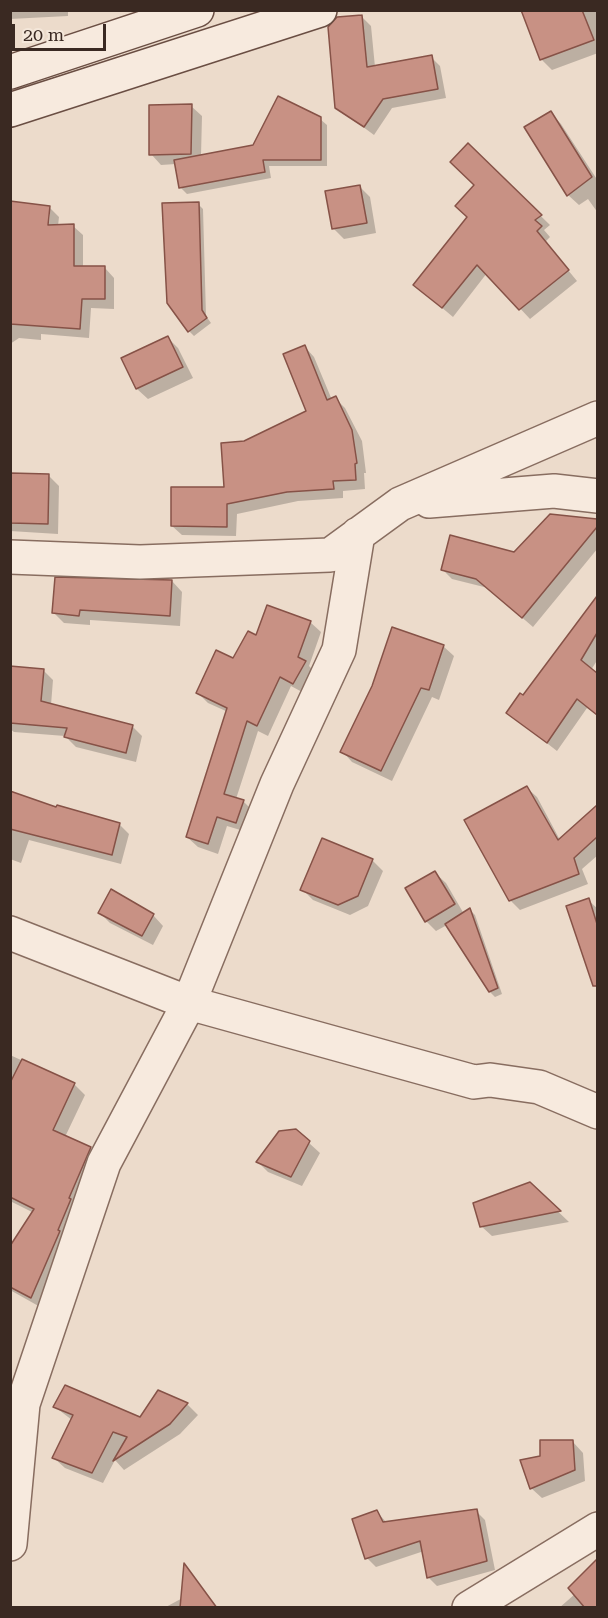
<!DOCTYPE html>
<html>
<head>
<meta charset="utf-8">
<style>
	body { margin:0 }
	#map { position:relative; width:608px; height:1618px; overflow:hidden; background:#ecdbcb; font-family:"Roboto Serif",serif }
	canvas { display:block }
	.frame { position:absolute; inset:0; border:12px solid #3a2922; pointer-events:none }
	.scale { position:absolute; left:12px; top:24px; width:94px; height:27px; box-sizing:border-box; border:3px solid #3a2922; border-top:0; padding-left:8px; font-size:18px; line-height:21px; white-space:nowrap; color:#3a2922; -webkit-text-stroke:4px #f4e7da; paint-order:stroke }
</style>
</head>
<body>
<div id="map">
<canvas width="608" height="1618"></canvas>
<div class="frame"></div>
<div class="scale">20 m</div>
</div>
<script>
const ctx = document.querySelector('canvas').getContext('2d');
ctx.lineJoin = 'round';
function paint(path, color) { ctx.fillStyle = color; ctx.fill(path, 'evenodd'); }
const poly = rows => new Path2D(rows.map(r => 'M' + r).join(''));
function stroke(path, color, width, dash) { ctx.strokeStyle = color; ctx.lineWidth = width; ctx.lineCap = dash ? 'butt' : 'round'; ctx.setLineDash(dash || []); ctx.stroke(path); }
paint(poly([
	[10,10,68,10,68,16,10,19],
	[523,10,597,10,598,53,552,70,541,59],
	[362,17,371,26,375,67,431,57,440,66,446,98,392,108,374,135,336,107],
	[191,106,202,116,201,156,254,146,320,119,327,125,327,166,269,166,271,178,187,194,180,187,176,164,161,165,151,154],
	[551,113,561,124,598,181,598,213,588,199,579,205,568,195],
	[468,145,550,225,544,230,550,237,545,242,577,281,530,319,487,273,453,317,415,285,468,217,475,185],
	[359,186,370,197,376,233,344,239,333,228],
	[10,203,49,207,59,217,58,226,73,226,83,235,83,268,105,268,114,278,114,309,91,308,89,338,41,334,41,340,19,338,10,344],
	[47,214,50,214,48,232],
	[198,204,203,209,206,316,211,323,194,336,189,331],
	[168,338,178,348,193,378,148,399,137,389,123,358],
	[305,347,314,357,332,400,335,398,345,408,362,441,366,473,364,473,365,489,343,491,343,498,298,501,237,514,236,536,182,535,172,526,226,489,244,442,308,412],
	[10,475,49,476,59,486,58,534,10,531],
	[550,515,598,521,598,548,533,627,488,588,452,579,442,569,515,554],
	[172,581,182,592,180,626,90,620,90,625,64,623,53,612],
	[598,598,598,659,591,670,598,674,598,716,587,708,557,751,508,713,523,697],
	[310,622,321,632,309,666,315,672,304,693,291,686,268,736,258,731,236,799,243,801,253,811,247,832,227,826,218,854,198,847,187,837,228,712,208,703,198,693,257,637],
	[443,646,454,656,439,700,432,697,392,781,352,762,342,751,373,687],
	[10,668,43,670,53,680,51,705,132,726,142,736,136,762,76,747,65,736,14,732,10,729],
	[527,788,537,797,560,840,598,807,598,855,582,869,588,884,520,910,510,900],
	[10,793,57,809,119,824,129,834,121,864,29,840,21,863,10,859],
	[372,860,383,871,368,906,350,915,313,900,302,889],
	[435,873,446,883,464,914,470,910,475,915,502,994,495,997,490,992,447,925,436,931,426,921],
	[588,900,598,909,598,960,593,962],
	[100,913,153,915,163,926,153,945,110,923],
	[10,1055,74,1084,85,1095,65,1137,90,1148,101,1159,42,1308,10,1290,10,1249,34,1213,10,1201],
	[309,1143,320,1153,302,1186,268,1172,258,1162],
	[529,1184,569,1222,492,1236,481,1226],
	[158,1392,187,1404,198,1415,180,1434,124,1470,115,1460,103,1483,65,1468,54,1458,72,1420,55,1407,141,1419],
	[573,1442,583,1453,585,1481,542,1498,531,1488,542,1458],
	[476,1511,485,1520,495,1570,437,1586,428,1577,424,1551,376,1567,367,1558,377,1512,387,1523],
	[598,1568,598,1608,559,1608,575,1594,586,1573],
	[201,1588,218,1608,164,1608]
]), '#0003');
const building = poly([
	[521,10,582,10,594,40,540,60,521,10],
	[362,15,367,67,432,55,438,89,383,99,364,127,335,108,328,27,337,17,362,15],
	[278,96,321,117,321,160,263,160,265,172,179,188,174,160,253,145,278,96],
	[192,104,191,154,149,155,149,105,192,104],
	[551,111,592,177,567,196,524,127,551,111],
	[468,143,542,215,535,220,542,226,537,231,569,270,519,310,477,265,442,308,413,285,467,217,455,206,474,185,450,162,468,143],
	[360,185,367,223,332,229,325,191,360,185],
	[10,201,50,206,48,225,74,224,74,266,105,266,105,299,82,299,80,329,10,324,10,201],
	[199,202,202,310,207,318,188,332,167,303,162,203,199,202],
	[168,336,183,367,136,389,121,358,168,336],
	[305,345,327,400,336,396,352,430,357,463,355,464,356,480,333,481,334,489,287,492,227,504,227,527,171,526,171,487,224,487,221,443,244,441,306,411,283,354,305,345],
	[10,473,49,474,48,524,10,523,10,473],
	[550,514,597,519,597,527,522,618,476,579,441,570,450,535,514,552,550,514],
	[55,577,172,580,170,616,80,610,79,616,52,613,55,577],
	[597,596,597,633,581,660,597,673,597,715,577,699,547,743,506,713,520,693,523,695,597,596],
	[267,605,311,621,298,657,306,661,293,684,280,677,257,726,247,721,224,794,244,800,236,823,217,817,208,844,186,837,227,708,196,693,216,650,233,658,248,631,256,635,267,605],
	[392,627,444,645,429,690,421,688,381,771,340,752,372,686,392,627],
	[10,666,44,669,41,701,133,725,126,753,64,737,67,728,10,723,10,666],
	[527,786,558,840,597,805,597,837,574,858,579,874,509,901,464,820,527,786],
	[10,791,56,807,57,805,120,823,112,855,10,829,10,791],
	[322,838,373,859,358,896,338,905,300,890,322,838],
	[435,871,455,904,425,922,405,888,435,871],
	[111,889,154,914,142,936,98,913,111,889],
	[589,898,597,924,597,986,593,986,566,906,589,898],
	[470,908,498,988,489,992,445,924,470,908],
	[22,1059,75,1083,53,1130,91,1147,69,1198,71,1199,58,1230,60,1231,31,1298,10,1287,10,1246,34,1209,10,1197,10,1083,22,1059],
	[296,1129,310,1141,291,1177,256,1162,279,1131,296,1129],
	[530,1182,561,1211,480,1227,473,1203,530,1182],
	[65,1385,140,1417,158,1390,188,1403,170,1424,113,1461,127,1437,113,1432,92,1473,52,1458,73,1415,53,1407,65,1385],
	[540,1440,573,1440,575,1470,530,1489,520,1460,540,1456,540,1440],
	[477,1509,487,1561,427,1578,420,1541,365,1559,352,1519,377,1510,383,1522,477,1509],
	[597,1559,597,1608,585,1608,568,1588,597,1559],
	[184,1563,217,1608,180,1608,184,1563]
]);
paint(building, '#c89184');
stroke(building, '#865247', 1.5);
const street = poly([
	[429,501,554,491,598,496],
	[10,557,140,562,330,555,400,504,598,418],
	[10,933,189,1003,474,1082,490,1080,539,1087,598,1112],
	[10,1544,23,1404,104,1163,189,1003,277,784,339,650,358,534],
	[469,1608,598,1529]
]);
const secondary = poly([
	[10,72,197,10],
	[10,110,320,10]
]);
stroke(street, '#886d60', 36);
stroke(secondary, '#6a4e43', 36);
stroke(street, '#f7eade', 33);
stroke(secondary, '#f7eade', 33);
</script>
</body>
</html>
